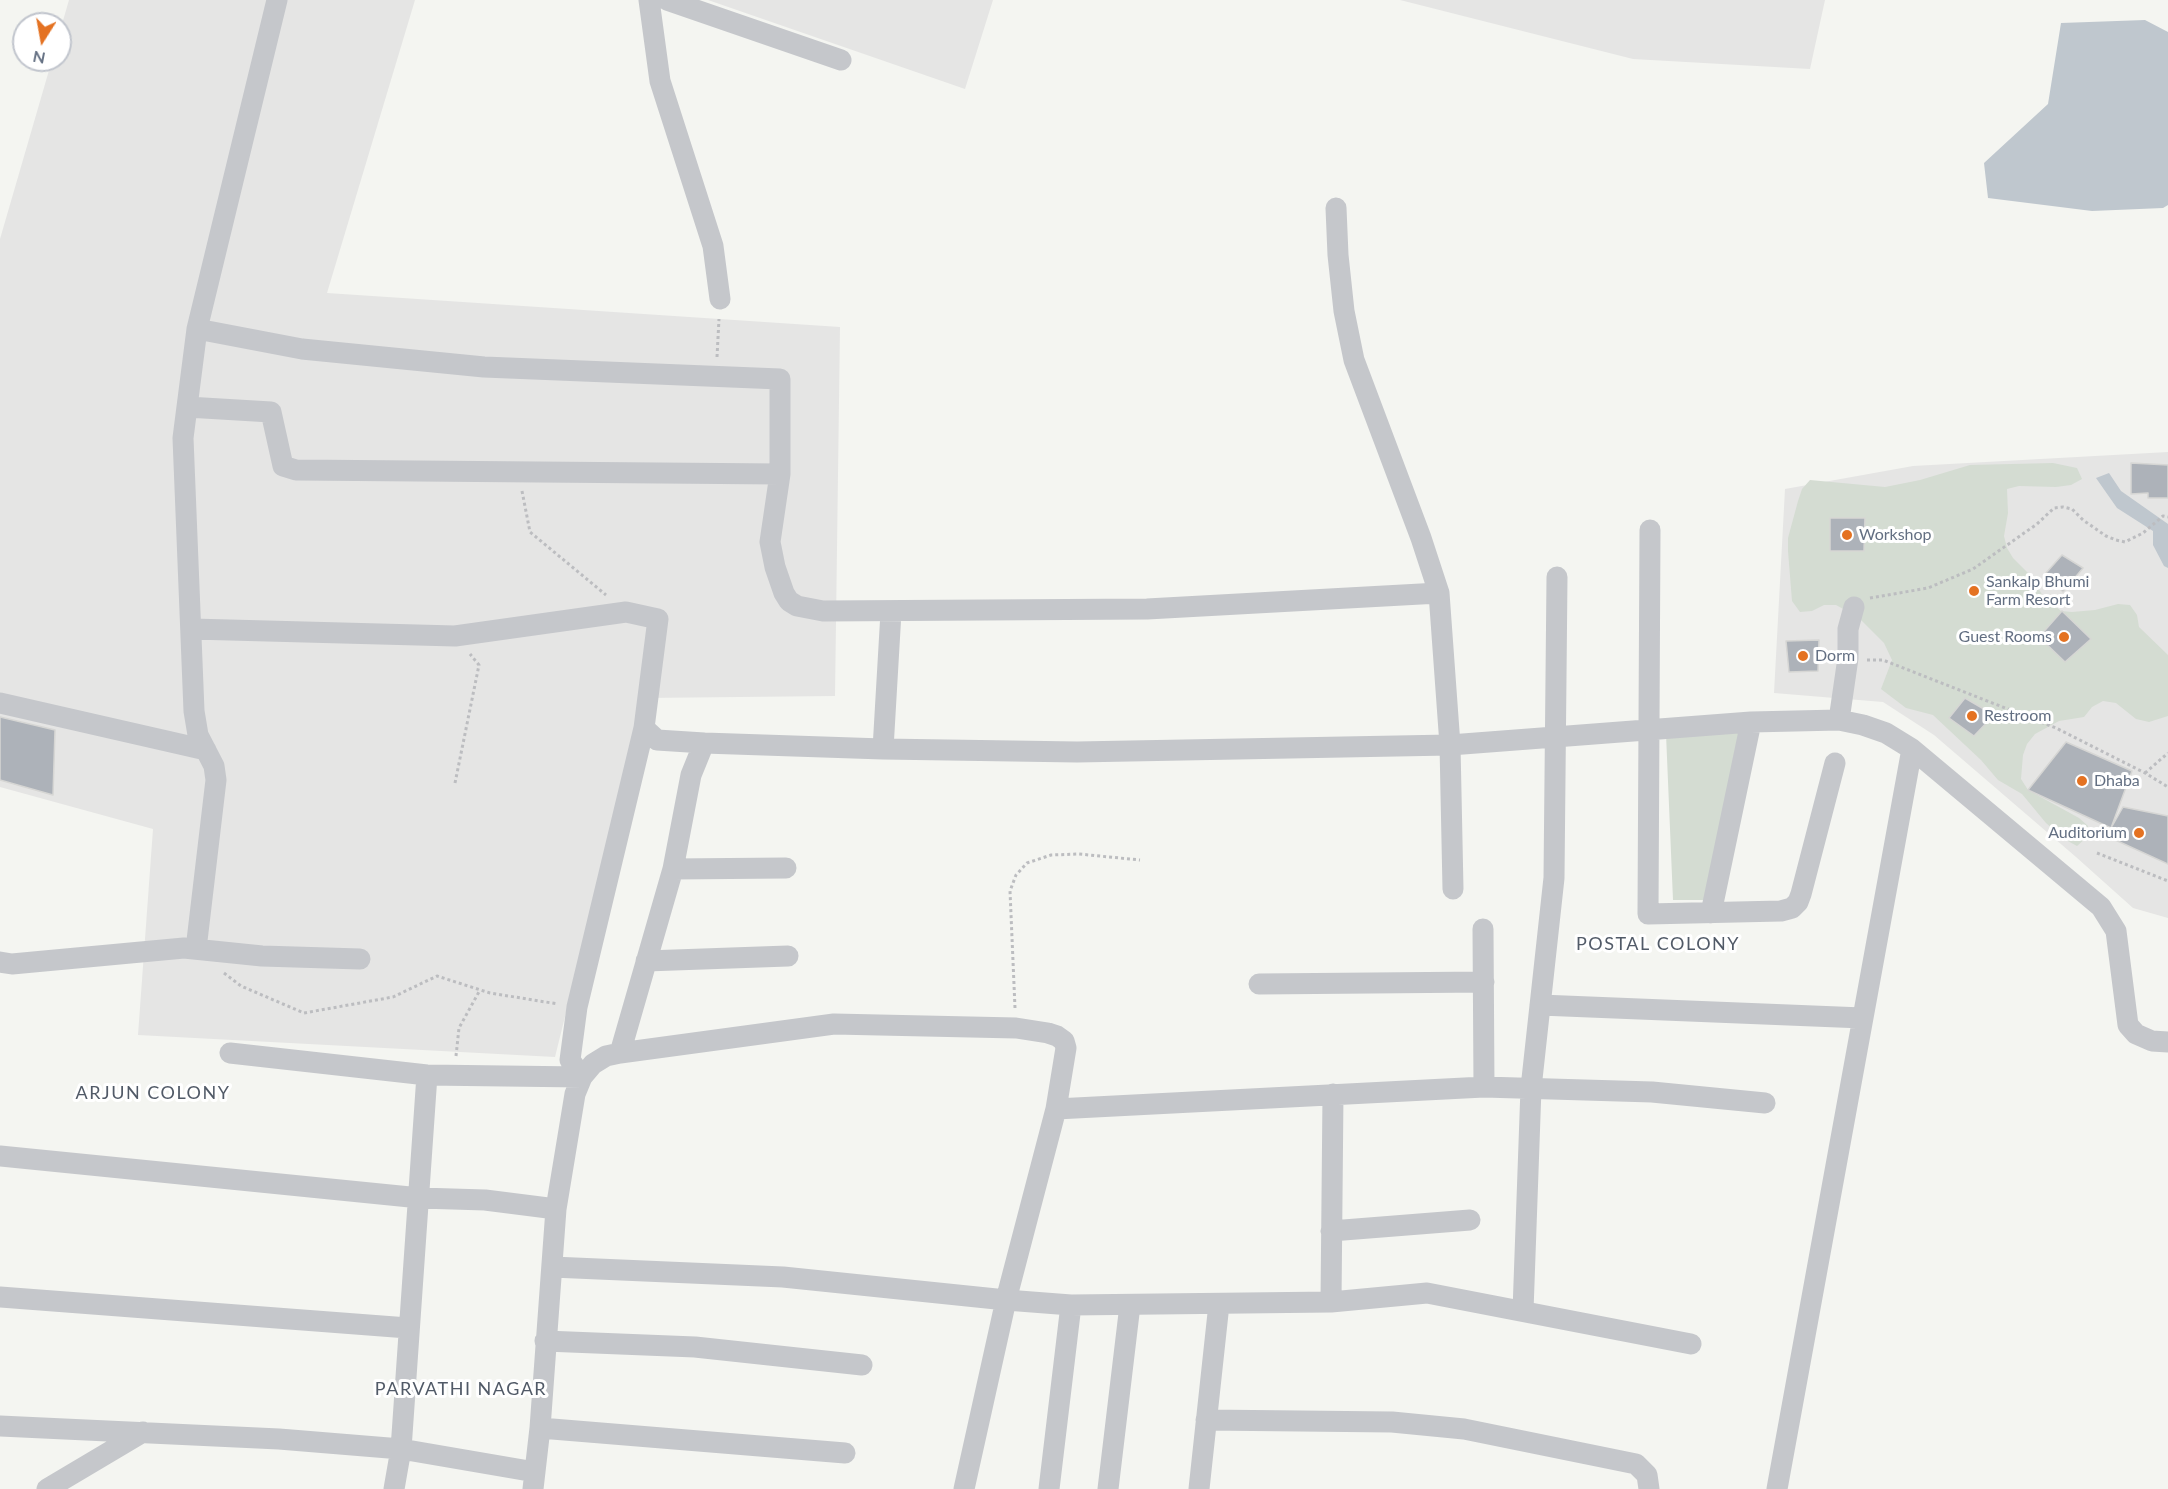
<!DOCTYPE html>
<html>
<head>
<meta charset="utf-8">
<style>
	body { margin:0 }
	#map { position:relative; width:2168px; height:1489px; overflow:hidden; background:#f4f5f1; font-family:Lato,sans-serif }
	canvas { display:block }
	.north { position:absolute; left:12px; top:12px; width:60px; height:60px; box-sizing:border-box; background:#fff; border:2px solid #c1c5cd; border-radius:50%; rotate:191deg; font-size:16px; font-weight:700; line-height:24px; text-align:center; color:#636f82 }
	.north::after { content:''; display:block; margin:auto; width:21px; height:27px; background:#e47222; clip-path:polygon(50% 0,100% 100%,50% 72%,0 100%) }
</style>
</head>
<body>
<div id="map">
<canvas width="2168" height="1489"></canvas>
<div class="north">N</div>
</div>
<script>
const ctx = document.querySelector('canvas').getContext('2d');
ctx.lineJoin = 'round';
function paint(path, color) { ctx.fillStyle = color; ctx.fill(path, 'evenodd'); }
const poly = rows => new Path2D(rows.map(r => 'M' + r).join(''));
function stroke(path, color, width, dash) { ctx.strokeStyle = color; ctx.lineWidth = width; ctx.lineCap = dash ? 'butt' : 'round'; ctx.setLineDash(dash || []); ctx.stroke(path); }
function write(font, color, halo, rows, align = 'center') {
  ctx.font = font + ' Lato,sans-serif'; ctx.lineWidth = 6; ctx.setLineDash([]); ctx.textBaseline = 'middle'; ctx.strokeStyle = halo; ctx.fillStyle = color; for (const [text, x, y, turn = 0] of rows) {
    ctx.save(); ctx.translate(x, y); ctx.rotate((+turn || 0) * Math.PI / 180); ctx.textAlign = isNaN(turn) ? turn : align; if (halo) ctx.strokeText(text, 0, 0); ctx.fillText(text, 0, 0); ctx.restore();
  }
}
paint(poly([
	[69,0,415,0,327,293,840,327,835,696,644,698,555,1057,138,1035,153,829,0,787,0,239,52,60,60,60,60,31],
	[708,0,993,0,965,89],
	[1400,0,1825,0,1810,69,1633,59],
	[2168,452,2168,918,2133,908,2076,857,1934,735,1883,702,1774,693,1785,489,1913,466]
]), '#e5e5e4');
paint(poly([
	[2053,463,2077,468,2082,479,2071,485,2056,487,2019,486,2007,489,2008,513,2004,536,2007,548,2013,558,2030,575,2043,596,2061,611,2072,612,2095,610,2118,604,2130,605,2137,615,2139,627,2168,655,2168,716,2149,722,2136,719,2116,703,2103,701,2092,707,2084,717,2059,721,2035,734,2027,744,2023,755,2021,779,2028,790,2079,818,2088,826,2086,838,2077,846,2066,840,2046,823,2022,794,1998,780,1981,760,1933,715,1906,708,1881,689,1892,660,1884,643,1858,617,1836,605,1824,605,1812,611,1800,612,1792,601,1788,551,1788,538,1798,501,1802,489,1810,480,1885,487,1920,480,1970,465],
	[1742,731,1705,900,1673,900,1666,734]
]), '#d4dcd2');
paint(poly([
	[2145,20,2168,32,2168,205,2163,208,2092,211,1988,198,1984,163,2048,104,2061,23],
	[2109,473,2121,491,2168,524,2168,568,2164,566,2153,545,2153,531,2117,508,2096,478]
]), '#bfc7ce');
const building = poly([
	[2131,463,2168,465,2168,498,2148,498,2148,493,2131,494,2131,463],
	[1830,518,1865,518,1864,551,1830,551,1830,518],
	[2062,555,2083,568,2063,592,2046,573,2062,555],
	[2062,611,2091,639,2065,662,2039,637,2062,611],
	[1819,640,1818,671,1789,672,1786,641,1819,640],
	[1965,698,1994,715,1974,736,1949,718,1965,698],
	[0,717,55,730,53,795,0,780,0,717],
	[2066,742,2132,771,2111,828,2028,790,2066,742],
	[2123,807,2168,816,2168,864,2111,838,2111,828,2123,807]
]);
paint(building, '#adb2b9');
stroke(building, '#d6d6d4', 1.5);
stroke(poly([
	[717,357,719,319],
	[522,491,530,532,606,595],
	[1870,598,1928,588,1973,569,2037,524,2054,508,2063,507,2072,509,2083,520,2106,536,2116,540,2125,542,2143,533,2163,516,2168,517],
	[1867,660,1883,660,2056,728,2145,773,2168,787],
	[2145,773,2168,753],
	[455,783,479,665,470,654],
	[2097,853,2168,881],
	[224,973,241,986,304,1013,393,997,437,976,490,993,558,1004],
	[1015,1008,1010,891,1016,875,1027,863,1051,855,1079,854,1140,860],
	[456,1056,459,1028,480,990]
]), '#bcbdc0', 3, [3, 3]);
stroke(poly([
	[649,0,660,81,713,246,720,299],
	[667,0,841,60],
	[1336,208,1338,255,1344,311,1354,360,1421,538,1439,593,1450,745,1453,889],
	[197,329,302,349,484,367,780,379,780,474],
	[187,407,271,412,283,466,296,470,780,474,770,542,775,567,784,593,789,601,797,606,823,611,1147,609,1439,593],
	[1650,530,1648,914,1781,911,1792,908,1798,902,1801,894,1835,763],
	[192,629,455,636,626,612,658,619,644,728,657,740,704,743],
	[0,703,206,750],
	[1839,720,1848,658,1848,629,1854,607],
	[883,749,891,612],
	[673,869,786,868],
	[1711,913,1751,722],
	[1483,929,1484,1087],
	[196,949,216,780,214,766,198,735,194,711,183,438,197,329,277,0],
	[646,961,788,956],
	[0,962,12,964,184,948,262,956,360,959],
	[1259,984,1484,982],
	[1540,1005,1863,1018],
	[230,1053,427,1075,582,1077],
	[620,1053,834,1024,1016,1028,1048,1033,1057,1036,1064,1041,1066,1048,1056,1109,1006,1300,964,1489],
	[582,1077,570,1060,577,1007,644,728],
	[1056,1109,1484,1087,1652,1092,1765,1103],
	[0,1156,420,1198,485,1200,556,1209],
	[1331,1231,1470,1220],
	[552,1267,783,1277,1006,1300,1071,1305,1331,1302,1427,1293,1691,1344],
	[0,1297,408,1328],
	[1331,1302,1333,1094],
	[1523,1311,1531,1088,1554,878,1557,577],
	[545,1341,695,1347,862,1365],
	[1206,1420,1392,1422,1464,1429,1636,1464,1647,1475,1649,1489],
	[0,1426,279,1439,401,1449,535,1472],
	[540,1428,845,1453],
	[47,1489,143,1432],
	[394,1489,401,1449,427,1075],
	[533,1489,540,1428,556,1209,575,1094,582,1077,593,1064,606,1056,620,1053,673,869,691,775,704,743,883,749,1077,752,1450,745,1751,722,1839,720,1863,725,1886,733,1912,749,2101,907,2116,931,2128,1025,2136,1034,2152,1041,2168,1042],
	[1049,1489,1071,1305],
	[1108,1489,1130,1305],
	[1199,1489,1219,1304],
	[1777,1489,1912,749]
]), '#c5c7cb', 21);
for (const [x, y, r, color] of [
	[1847,535,6,"#e47222"],
	[1974,591,6,"#e47222"],
	[2064,637,6,"#e47222"],
	[1803,656,6,"#e47222"],
	[1972,716,6,"#e47222"],
	[2082,781,6,"#e47222"],
	[2139,833,6,"#e47222"]
]) { const dot = new Path2D(); dot.arc(x, y, r, 0, 2 * Math.PI); ctx.fillStyle = color; ctx.fill(dot); stroke(dot, '#fff', 2); }
write('16px', '#636f82', '#fff', [
	["Workshop",1859,535],
	["Sankalp Bhumi",1986,582],
	["Farm Resort",1986,600],
	["Guest Rooms",2052,637,"right"],
	["Dorm",1815,656],
	["Restroom",1984,716],
	["Dhaba",2094,781],
	["Auditorium",2127,833,"right"]
], 'left');
ctx.letterSpacing = '1.5px';
write('18px', '#515a67', '#fff', [
	["POSTAL COLONY",1658,944],
	["ARJUN COLONY",153,1093],
	["PARVATHI NAGAR",461,1389]
]);
ctx.letterSpacing = '0px';
</script>
</body>
</html>
